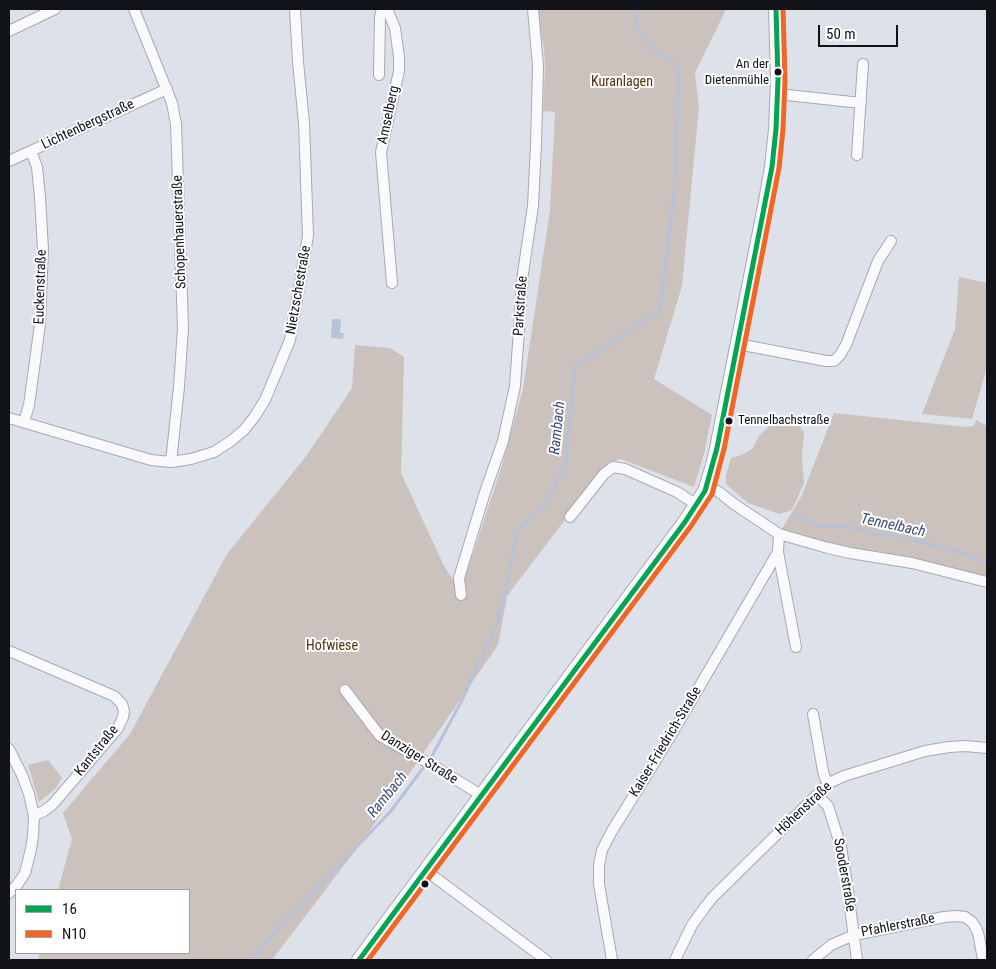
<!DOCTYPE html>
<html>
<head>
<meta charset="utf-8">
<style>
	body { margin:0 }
	#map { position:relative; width:996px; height:969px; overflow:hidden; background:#dde1ea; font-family:"Roboto Condensed",sans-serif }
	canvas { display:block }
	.frame { position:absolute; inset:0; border:10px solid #111318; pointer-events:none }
	.legend { position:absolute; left:15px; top:889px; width:175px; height:65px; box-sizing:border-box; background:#fff; border:1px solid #a0a1a3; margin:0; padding:6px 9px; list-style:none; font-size:15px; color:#111318 }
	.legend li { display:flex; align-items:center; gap:10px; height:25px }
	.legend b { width:25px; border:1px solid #a0a1a3 }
	.scale { position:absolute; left:818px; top:25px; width:80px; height:22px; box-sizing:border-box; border:2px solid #111318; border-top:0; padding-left:6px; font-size:15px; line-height:18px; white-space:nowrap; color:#111318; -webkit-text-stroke:4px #fff; paint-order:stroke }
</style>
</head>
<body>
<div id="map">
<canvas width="996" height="969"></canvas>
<div class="frame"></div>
<ul class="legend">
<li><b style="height:6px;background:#00a651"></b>16</li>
<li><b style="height:6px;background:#f26522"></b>N10</li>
</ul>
<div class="scale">50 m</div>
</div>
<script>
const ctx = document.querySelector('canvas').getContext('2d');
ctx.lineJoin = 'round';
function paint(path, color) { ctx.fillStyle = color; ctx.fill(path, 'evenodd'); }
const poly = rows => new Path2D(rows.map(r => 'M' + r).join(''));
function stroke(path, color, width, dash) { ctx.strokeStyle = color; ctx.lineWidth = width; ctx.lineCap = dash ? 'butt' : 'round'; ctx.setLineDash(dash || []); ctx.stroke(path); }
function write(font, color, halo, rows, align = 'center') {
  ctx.font = font + ' "Roboto Condensed",sans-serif'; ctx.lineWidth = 4; ctx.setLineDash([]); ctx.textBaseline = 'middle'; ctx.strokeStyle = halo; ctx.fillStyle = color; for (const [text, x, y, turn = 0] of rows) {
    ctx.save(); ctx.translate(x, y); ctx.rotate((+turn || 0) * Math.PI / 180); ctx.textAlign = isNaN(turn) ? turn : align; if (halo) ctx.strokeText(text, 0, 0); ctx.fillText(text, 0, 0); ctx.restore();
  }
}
paint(poly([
	[537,9,726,9,715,32,695,73,699,107,682,286,654,379,712,415,704,454,694,487,621,459,608,463,507,596,498,645,364,839,272,960,38,960,40,953,189,953,189,890,58,890,72,839,63,813,130,734,227,554,307,455,352,388,355,345,390,348,404,357,401,473,444,566,454,581,465,578,503,462,523,389,550,210,555,112,543,111,545,67,544,49],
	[959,277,987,283,987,367,972,419,922,414,955,329],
	[834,413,966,427,974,426,976,420,987,426,987,582,779,534,802,495],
	[784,422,797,423,804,432,802,456,804,483,792,510,779,514,748,503,726,484,726,476,731,458,744,454,753,448,759,436,769,426],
	[48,760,62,778,55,789,39,802,28,765]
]), '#cbc2be');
paint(poly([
	[332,319,341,319,340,333,344,333,343,339,331,338]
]), '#b7c2da');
stroke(poly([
	[794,515,816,526,841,526,861,529,872,534,895,535,957,551,987,563],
	[251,960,265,943,391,811,432,756,461,702,496,628,510,568,517,531,548,501,566,461,575,367,660,310,674,195,679,72,671,60,654,50,637,28,637,9]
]), '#b7c2da', 3);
const street = poly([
	[134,9,172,103,176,124,183,328,179,387,171,462],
	[387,9,395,28,399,57,399,71,381,152,392,283],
	[9,31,55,9],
	[379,75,380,17,382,9],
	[778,94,861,103],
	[857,155,863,64],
	[9,161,167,89],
	[738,344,826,361,834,361,840,355,846,345,878,261,891,241],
	[9,418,151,460,171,462,191,459,214,452,231,441,244,430,255,416,265,400,290,340,308,236,304,123,298,62,295,9],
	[24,422,29,405,40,324,43,249,40,198,37,167,31,151],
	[707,485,719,492,734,504,779,534,828,548,850,553,912,563,987,582],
	[570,517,604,474,613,467,625,469,677,492,697,505],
	[778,552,796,647],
	[461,595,459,578,485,492,503,441,515,386,523,273,533,206,536,144,538,66,533,9],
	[9,651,114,696,122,704,124,711,123,717,118,728,53,804,44,811,34,816],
	[345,690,380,736,434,766,481,795],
	[813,714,823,771,825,778,829,783],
	[9,749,22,775,29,794,34,816,33,836,31,849,25,873,17,885,9,893],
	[817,795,828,806,841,847,847,884,857,960],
	[425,870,546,960],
	[612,960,599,884,599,865,602,850,612,831,670,737,778,552,779,534],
	[675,960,692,925,705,907,713,897,829,783,844,776,925,751,949,747,965,746,987,748],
	[813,960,831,945,854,935,944,917,956,916,965,917,972,922,977,930,979,937,983,960]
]);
const secondary = poly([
	[359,960,685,522,705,491,713,465,717,448,766,201,772,167,776,129,778,80,776,9]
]);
stroke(street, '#a7a9b0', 12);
stroke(secondary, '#a7a9b0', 16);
stroke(street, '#fafafc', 10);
stroke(secondary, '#fafafc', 14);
stroke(poly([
	[359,960,685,522,705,491,717,448,772,167,776,129,778,80,776,9]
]), '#00a651', 5);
stroke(poly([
	[368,960,691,526,712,494,724,449,779,168,783,129,785,80,783,9]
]), '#f26522', 5);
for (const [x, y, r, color] of [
	[778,72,4.5,"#111318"],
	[729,421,4.5,"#111318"],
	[425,884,4.5,"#111318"]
]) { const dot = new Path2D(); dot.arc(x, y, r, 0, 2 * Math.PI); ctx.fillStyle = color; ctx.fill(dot); stroke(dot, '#fff', 2); }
write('13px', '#111318', '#fff', [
	["An der",769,65],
	["Dietenmühle",769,81],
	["Tennelbachstraße",738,421,"left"]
], 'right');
write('14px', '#562e07', '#fff', [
	["Kuranlagen",622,82],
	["Hofwiese",332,646]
]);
write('14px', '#111318', '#fff', [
	["Amselberg",389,115,-78],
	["Lichtenbergstraße",88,125,-25],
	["Schopenhauerstraße",180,232,-92],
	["Euckenstraße",41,287,-88],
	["Nietzschestraße",299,290,-80],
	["Parkstraße",521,306,-86],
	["Kaiser-Friedrich-Straße",666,742,-59],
	["Kantstraße",97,751,-51],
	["Danziger Straße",419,758,32],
	["Höhenstraße",804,809,-43],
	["Sooderstraße",844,875,80],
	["Pfahlerstraße",898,926,-11]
]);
write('italic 15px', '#3c4c78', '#fff', [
	["Rambach",558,428,-84],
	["Tennelbach",893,526,12],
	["Rambach",388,795,-51]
]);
</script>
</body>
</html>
